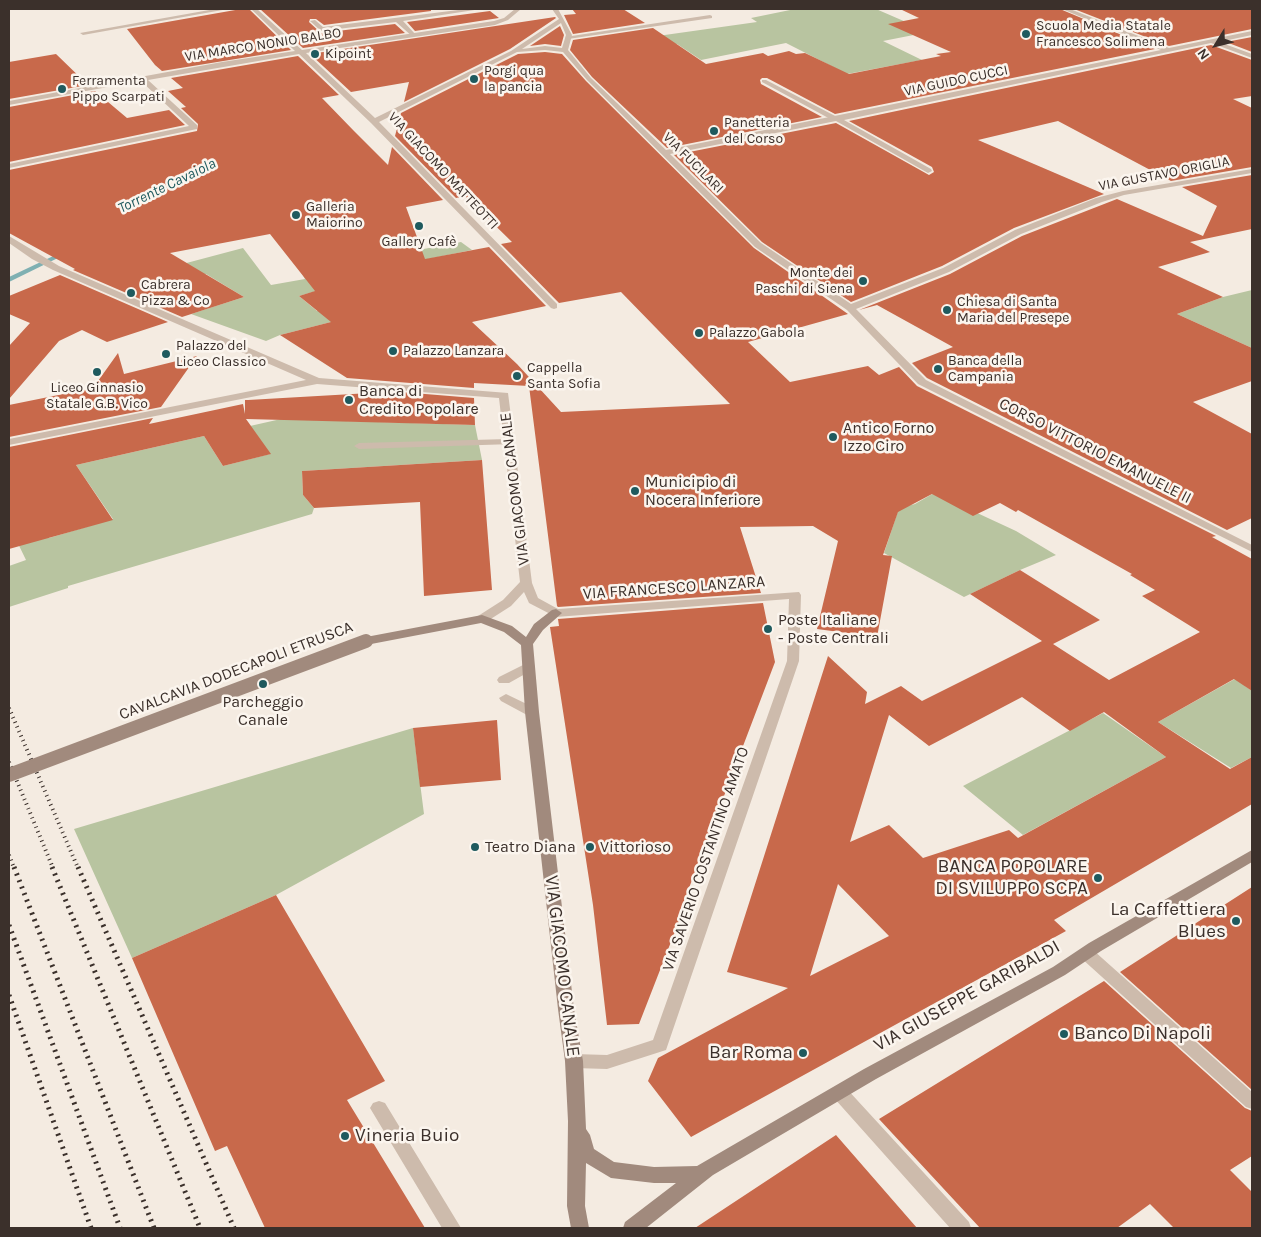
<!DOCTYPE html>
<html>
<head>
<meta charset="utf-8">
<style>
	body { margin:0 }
	#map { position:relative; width:1261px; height:1237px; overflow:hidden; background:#f4ebe1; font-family:Karla,sans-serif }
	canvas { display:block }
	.frame { position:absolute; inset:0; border:10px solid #3b302b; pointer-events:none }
	.north { position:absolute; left:1191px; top:20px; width:50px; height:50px; -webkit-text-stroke:4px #fbf5ee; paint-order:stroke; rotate:234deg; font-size:14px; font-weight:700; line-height:20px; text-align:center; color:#3b302b }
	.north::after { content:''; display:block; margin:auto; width:18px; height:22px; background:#3b302b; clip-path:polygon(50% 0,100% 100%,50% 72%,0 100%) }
</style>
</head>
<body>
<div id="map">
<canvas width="1261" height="1237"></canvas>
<div class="frame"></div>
<div class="north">N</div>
</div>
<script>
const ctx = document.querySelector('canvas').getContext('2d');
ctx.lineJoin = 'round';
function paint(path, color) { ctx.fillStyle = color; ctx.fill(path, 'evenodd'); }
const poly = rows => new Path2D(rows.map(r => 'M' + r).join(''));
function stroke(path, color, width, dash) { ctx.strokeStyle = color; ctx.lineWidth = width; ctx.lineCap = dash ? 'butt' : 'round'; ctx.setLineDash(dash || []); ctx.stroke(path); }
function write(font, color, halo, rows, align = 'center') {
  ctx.font = font + ' Karla,sans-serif'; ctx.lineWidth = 5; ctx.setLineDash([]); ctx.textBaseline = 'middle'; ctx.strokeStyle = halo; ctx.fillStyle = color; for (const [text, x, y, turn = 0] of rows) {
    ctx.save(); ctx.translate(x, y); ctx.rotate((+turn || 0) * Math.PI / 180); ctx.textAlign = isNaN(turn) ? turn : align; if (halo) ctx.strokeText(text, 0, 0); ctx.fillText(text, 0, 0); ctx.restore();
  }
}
paint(poly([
	[795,9,876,9,929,32,883,41,922,60,847,74,786,43,701,60,677,44,615,42,757,22,751,18],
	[461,242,472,250,423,260,299,296,317,311,422,299,280,335,266,341,191,314,244,297,206,274,130,278,243,248,271,285,305,279,301,272],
	[1252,290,1252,348,1177,314,1223,297],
	[281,419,475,425,482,460,302,471,303,495,314,508,312,514,68,586,68,588,9,607,9,566,26,560,9,525,9,455,49,538,113,519,76,465,204,436,223,466,270,454,250,426],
	[934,493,1016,531,1056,555,1020,570,964,597,884,553,899,508,915,504],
	[1249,671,1252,673,1252,681,1245,686,1252,691,1252,757,1231,768,1158,722],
	[1103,713,1166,757,1023,835,963,786],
	[413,728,424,814,276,895,132,958,74,829]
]), '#b8c4a0');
paint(poly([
	[66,250,69,252,68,253,9,282,9,277,66,250]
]), '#7fb0b2');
paint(poly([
	[241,9,249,9,291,50,162,71,155,65,127,29],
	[260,9,431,9,431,11,324,25,316,19,310,19,309,22,321,33,395,24,405,33,303,48],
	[572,9,623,9,645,23,573,34,564,15,576,14],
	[900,9,1060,9,1155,49,835,114,767,78,762,78,760,80,761,84,822,117,667,148,592,77,570,50,573,40,653,28,706,64,763,53,768,56,789,51,796,54,805,53,849,74,941,56,936,54,951,52,888,24,919,18],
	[1074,9,1252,9,1252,29,1169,46],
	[490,11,499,18,415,31,407,22],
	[555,17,556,18,510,49,404,102,409,82,351,92,310,54],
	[560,26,564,35,561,46,545,44,530,46],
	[1252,37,1252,52,1226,42],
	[1211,45,1252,60,1252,96,1233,99,1252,108,1252,167,1171,181,1058,121,978,140,1104,194,1014,228,942,266,851,302,762,242,674,155,836,123,929,175,934,172,932,167,849,121],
	[545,52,562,54,586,81,754,248,848,314,748,342,790,382,868,366,879,375,899,367,917,386,1216,536,1212,537,1252,559,1252,691,1234,679,1158,722,1230,769,1252,757,1252,804,1054,920,1066,931,691,1137,648,1081,658,1058,788,988,727,972,828,656,867,692,865,704,901,686,922,701,1042,641,970,594,1020,570,1100,620,1053,644,1109,680,1200,632,1142,596,1155,590,1130,575,1132,574,1018,510,1016,512,1000,503,973,516,932,494,898,512,883,555,892,556,877,637,817,629,838,541,813,526,740,527,761,593,558,607,557,606,529,386,474,383,474,388,347,378,280,335,331,322,299,296,315,291,270,234,170,253,244,297,182,317,73,270,75,269,9,233,9,170,197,131,198,124,181,108,186,107,168,91,183,88,171,78,298,56,339,95,322,98,354,131,388,165,392,147,443,200,406,207,425,259,489,247,546,306,472,322,517,364,561,412,730,404,621,292,559,303,501,244,512,242,465,196,456,198,395,136,401,113,518,54],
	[1022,697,1070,731,1104,712,1166,757,1018,838,1009,830,923,858,889,825,850,842,889,715,929,746],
	[838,884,889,936,810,976],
	[56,54,88,85,9,99,9,62],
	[95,91,127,118,169,110,185,125,9,162,9,107],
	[1252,175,1252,229,1190,242,1210,252,1158,267,1223,297,1177,314,1252,348,1252,381,1193,402,1252,434,1252,518,1227,530,927,378,912,363,953,347,877,305,859,310,950,274,1022,236,1117,199,1203,236,1217,206,1182,187],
	[60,275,168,322,107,342,82,330,59,341,9,399,9,346,30,323,9,314,9,296],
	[118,353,124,374,197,356,161,407,9,437,9,405,93,388],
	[364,389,474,398,475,425,246,419,271,454,223,466,204,436,76,465,113,520,9,549,9,447,153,418,149,424,243,404,245,414,245,400,248,400,370,393],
	[482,460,492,590,424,596,420,502,314,508,303,495,302,471],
	[763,603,775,662,681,909,683,911,639,1024,607,1025,593,905,550,627,559,626,558,619],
	[497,720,501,780,420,787,413,728],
	[1252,887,1252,1090,1120,972],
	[276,895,385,1081,347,1100,425,1228,265,1228,227,1146,215,1151,132,958],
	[1104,981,1245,1108,1252,1111,1252,1156,1230,1170,1252,1192,1252,1228,1174,1228,1150,1204,1117,1228,980,1228,879,1119],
	[836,1135,917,1228,695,1228]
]), '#c8694b');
paint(poly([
	[466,9,481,9,403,21,416,35,413,37,396,22,321,31,310,21,315,20,323,27,466,9],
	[710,15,712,16,712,18,568,39,565,37,710,15],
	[762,80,766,80,841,119,834,121,762,82,762,80],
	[509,439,513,440,514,442,513,444,359,449,354,446,359,443,509,439],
	[529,662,535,666,534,669,509,683,499,683,497,680,499,677,529,662],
	[506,694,537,709,539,712,537,715,532,716,527,715,501,701,499,698,506,694],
	[1087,948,1093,950,1252,1092,1252,1109,1246,1107,1081,958,1079,954,1081,950,1087,948],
	[379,1101,385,1103,461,1228,442,1228,370,1108,373,1103,379,1101]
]), '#cdbbac');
paint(poly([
	[215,9,228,9,83,35,80,33,215,9],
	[251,9,257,9,302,50,494,21,504,18,515,9,521,9,508,20,495,25,306,53,375,118,511,51,559,19,552,9,558,9,572,35,568,50,591,78,666,150,1161,50,1062,9,1070,9,1169,48,1252,31,1252,35,1219,42,1252,54,1252,58,1211,43,844,120,931,169,932,171,928,173,836,121,670,154,761,243,851,304,943,268,1015,230,1096,198,1123,191,1252,169,1252,173,1124,195,1102,202,1021,234,949,272,856,309,926,380,1252,545,1252,552,918,384,847,310,755,247,587,80,563,52,545,50,517,52,379,122,557,304,557,308,554,309,551,308,371,123,299,54,148,80,197,125,197,129,9,168,9,164,189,126,141,81,9,105,9,101,222,62,295,51,251,9],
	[561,23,566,35,562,48,545,46,522,49,561,23],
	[9,236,59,266,319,378,508,393,532,583,538,598,558,609,799,592,801,595,799,661,666,1050,607,1069,574,1068,568,1066,565,1061,568,1056,574,1054,607,1055,653,1040,787,661,789,599,556,617,529,603,524,592,511,606,486,622,478,622,476,619,478,616,503,600,520,582,499,398,317,384,9,445,9,439,306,380,53,270,32,259,9,243,9,236],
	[840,1086,846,1088,969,1222,971,1228,950,1228,834,1098,831,1093,834,1088,840,1086]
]), '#cdbbac');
paint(poly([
	[556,609,562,613,543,630,533,644,539,712,574,1009,583,1061,586,1129,590,1135,594,1149,614,1162,654,1167,697,1166,864,1069,1053,967,1089,943,1252,850,1252,862,1101,951,1065,975,876,1079,713,1175,646,1228,623,1228,625,1222,676,1183,654,1183,611,1178,586,1163,585,1206,589,1228,571,1228,567,1206,568,1121,565,1061,558,1009,525,712,521,645,504,632,481,623,366,645,360,641,366,637,482,615,512,626,526,637,534,624,552,610,556,609]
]), '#a18a7d');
stroke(poly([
	[9,708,78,868],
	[9,762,53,868],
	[9,855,14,868]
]), '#3b302b', 4, [1, 4]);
stroke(poly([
	[14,867,154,1228],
	[52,867,200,1228],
	[78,867,234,1228],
	[9,925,120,1228],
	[9,995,91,1228]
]), '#3b302b', 5, [2, 5]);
stroke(poly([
	[9,775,366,641]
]), '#a18a7d', 14);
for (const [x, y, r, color] of [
	[1026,34,5,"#1f5a5e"],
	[315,54,5,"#1f5a5e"],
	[474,79,5,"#1f5a5e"],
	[62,89,5,"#1f5a5e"],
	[714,131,5,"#1f5a5e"],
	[296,215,5,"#1f5a5e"],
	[419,226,5,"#1f5a5e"],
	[863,281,5,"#1f5a5e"],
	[131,293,5,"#1f5a5e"],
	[947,310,5,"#1f5a5e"],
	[699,333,5,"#1f5a5e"],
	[393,351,5,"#1f5a5e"],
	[166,354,5,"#1f5a5e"],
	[938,369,5,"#1f5a5e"],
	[97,372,5,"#1f5a5e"],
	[517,376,5,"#1f5a5e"],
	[349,400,5,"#1f5a5e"],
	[833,437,5,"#1f5a5e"],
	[635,491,5,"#1f5a5e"],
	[768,629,5,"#1f5a5e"],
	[263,684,5,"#1f5a5e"],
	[475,847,5,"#1f5a5e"],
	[590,847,5,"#1f5a5e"],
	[1098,878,5,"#1f5a5e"],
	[1236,921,5,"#1f5a5e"],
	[1064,1034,5,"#1f5a5e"],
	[803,1053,5,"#1f5a5e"],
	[345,1136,5,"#1f5a5e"]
]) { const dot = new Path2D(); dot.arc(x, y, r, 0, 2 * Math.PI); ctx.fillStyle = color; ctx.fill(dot); stroke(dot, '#fbf5ee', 2); }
write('14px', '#3b302b', '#fbf5ee', [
	["Scuola Media Statale",1036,26],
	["Francesco Solimena",1036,42],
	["Kipoint",325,54],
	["Porgi qua",484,71],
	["la pancia",484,87],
	["Ferramenta",72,81],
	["Pippo Scarpati",72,97],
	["Panetteria",724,123],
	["del Corso",724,139],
	["Galleria",306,207],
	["Maiorino",306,223],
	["Gallery Cafè",419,242,"center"],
	["Monte dei",853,273,"right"],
	["Paschi di Siena",853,289,"right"],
	["Cabrera",141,285],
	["Pizza & Co",141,301],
	["Chiesa di Santa",957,302],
	["Maria del Presepe",957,318],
	["Palazzo Gabola",709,333],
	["Palazzo del",176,346],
	["Liceo Classico",176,362],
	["Palazzo Lanzara",403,351],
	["Banca della",948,361],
	["Campania",948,377],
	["Cappella",527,368],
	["Santa Sofia",527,384],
	["Liceo Ginnasio",97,388,"center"],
	["Statale G.B. Vico",97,404,"center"]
], 'left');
write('14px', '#3b302b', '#fbf5ee', [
	["VIA MARCO NONIO BALBO",263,45,-9],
	["VIA GUIDO CUCCI",956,81,-12],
	["VIA FUCILARI",693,163,45],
	["VIA GIACOMO MATTEOTTI",443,171,47],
	["VIA GUSTAVO ORIGLIA",1164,174,-11]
]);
write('italic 15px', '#1f5a5e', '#fbf5ee', [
	["Torrente Cavaiola",167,186,-26]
]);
write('16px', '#3b302b', '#fbf5ee', [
	["Banca di",359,391],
	["Credito Popolare",359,409],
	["Antico Forno",843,428],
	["Izzo Ciro",843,446],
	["Municipio di",645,482],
	["Nocera Inferiore",645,500],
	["Poste Italiane",778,620],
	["- Poste Centrali",778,638],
	["Parcheggio",263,702,"center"],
	["Canale",263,720,"center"],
	["Teatro Diana",485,847],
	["Vittorioso",600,847]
], 'left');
write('16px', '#3b302b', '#fbf5ee', [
	["CORSO VITTORIO EMANUELE II",1095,451,27],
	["VIA GIACOMO CANALE",515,489,-97],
	["VIA FRANCESCO LANZARA",674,588,-4],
	["CAVALCAVIA DODECAPOLI ETRUSCA",236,671,-21],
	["VIA SAVERIO COSTANTINO AMATO",706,859,-71]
]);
write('19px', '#3b302b', '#fbf5ee', [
	["BANCA POPOLARE",1088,867],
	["DI SVILUPPO SCPA",1088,889],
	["La Caffettiera",1226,910],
	["Blues",1226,932],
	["Banco Di Napoli",1074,1034,"left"],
	["Bar Roma",793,1053],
	["Vineria Buio",355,1136,"left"]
], 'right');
write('19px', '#3b302b', '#fbf5ee', [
	["VIA GIACOMO CANALE",562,966,83],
	["VIA GIUSEPPE GARIBALDI",967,996,-29]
]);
</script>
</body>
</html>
